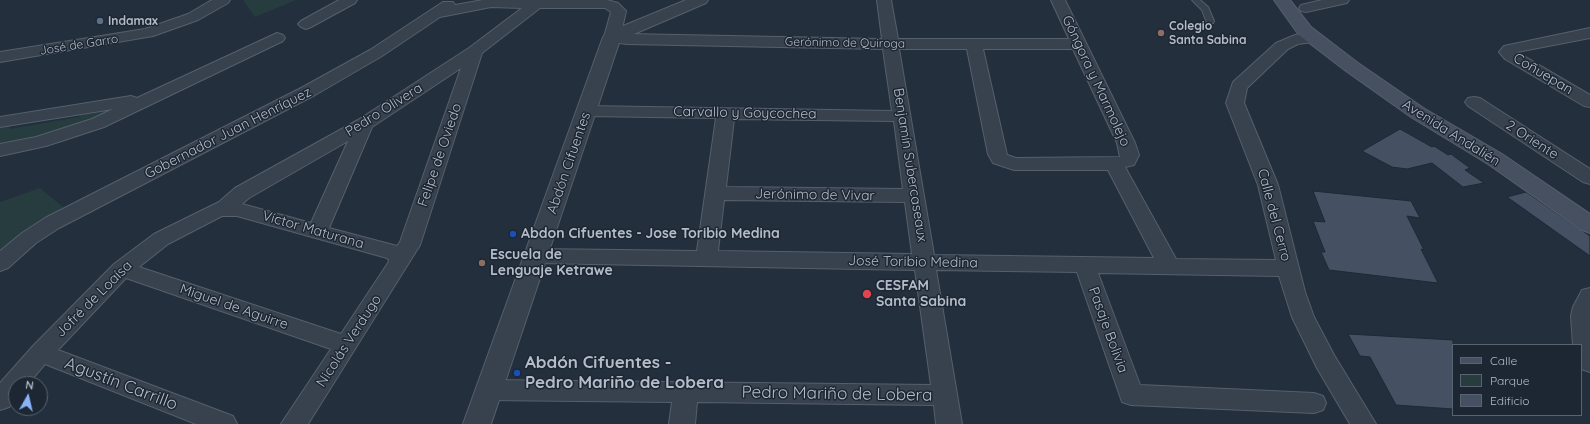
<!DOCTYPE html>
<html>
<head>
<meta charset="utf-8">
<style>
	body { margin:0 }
	#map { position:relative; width:1590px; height:424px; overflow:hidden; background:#242f3e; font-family:Quicksand,sans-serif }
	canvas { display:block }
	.legend { position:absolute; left:1452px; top:344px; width:130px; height:72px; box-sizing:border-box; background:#1d2633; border:1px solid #59626f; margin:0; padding:5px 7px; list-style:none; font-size:12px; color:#b4bcc9 }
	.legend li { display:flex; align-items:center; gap:8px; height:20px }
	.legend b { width:20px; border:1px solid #59626f }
	.north { position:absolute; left:8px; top:376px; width:40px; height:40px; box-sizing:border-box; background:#1d2633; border:1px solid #59626f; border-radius:50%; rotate:8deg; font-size:11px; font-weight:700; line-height:16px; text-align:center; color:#b4bcc9 }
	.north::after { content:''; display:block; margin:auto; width:14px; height:18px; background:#8ab4f8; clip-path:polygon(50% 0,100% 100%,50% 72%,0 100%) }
</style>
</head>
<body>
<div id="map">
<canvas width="1590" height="424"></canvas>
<ul class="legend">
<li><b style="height:5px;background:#465061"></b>Calle</li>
<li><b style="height:11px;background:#263c3f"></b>Parque</li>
<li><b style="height:11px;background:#455162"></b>Edificio</li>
</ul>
<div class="north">N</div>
</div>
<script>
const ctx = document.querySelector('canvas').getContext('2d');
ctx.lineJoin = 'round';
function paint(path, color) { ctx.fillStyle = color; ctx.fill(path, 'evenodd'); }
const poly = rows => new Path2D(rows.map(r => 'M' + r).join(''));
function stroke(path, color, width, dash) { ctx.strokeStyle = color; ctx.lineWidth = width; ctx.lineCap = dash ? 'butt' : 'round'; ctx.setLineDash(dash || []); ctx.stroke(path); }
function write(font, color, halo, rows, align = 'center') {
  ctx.font = font + ' Quicksand,sans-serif'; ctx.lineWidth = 3; ctx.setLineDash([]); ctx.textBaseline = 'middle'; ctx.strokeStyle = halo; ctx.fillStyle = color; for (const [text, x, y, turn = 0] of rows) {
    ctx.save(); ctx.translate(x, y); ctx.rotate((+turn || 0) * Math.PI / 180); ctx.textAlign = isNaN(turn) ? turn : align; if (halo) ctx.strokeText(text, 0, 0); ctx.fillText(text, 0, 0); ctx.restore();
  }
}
paint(poly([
	[243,0,296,0,255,17],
	[123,103,103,116,36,138,0,144,0,124,11,122,9,129,79,117,82,110],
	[40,188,63,207,7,246,0,249,0,202]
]), '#263c3f');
const building = poly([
	[1400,129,1432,147,1434,146,1448,155,1451,154,1470,168,1465,170,1484,183,1463,187,1432,163,1407,169,1392,167,1362,151,1400,129],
	[1313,191,1411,201,1420,218,1407,216,1424,250,1421,249,1438,283,1329,270,1321,252,1325,252,1313,221,1325,222,1313,191],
	[1526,192,1590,236,1590,256,1507,197,1526,192],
	[1348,334,1453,340,1453,409,1396,405,1370,357,1360,356,1348,334]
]);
paint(building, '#455162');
stroke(building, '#1f2835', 1);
const service = poly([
	[1192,0,1200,0,1208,7,1214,21,1213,23,1207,23,1202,10,1192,0]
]);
const minor = poly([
	[212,0,230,0,228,3,198,20,153,36,0,62,0,52,145,29,188,14,212,0],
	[339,0,357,0,355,3,311,27,306,29,301,27,298,24,301,21,339,0],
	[483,0,607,0,618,3,626,11,621,33,627,34,882,39,877,0,891,0,898,39,1069,39,1051,0,1065,0,1135,143,1139,155,1134,165,1125,167,1176,259,1276,260,1258,185,1226,103,1233,82,1276,43,1295,35,1314,33,1320,35,1322,38,1320,41,1298,44,1288,49,1247,88,1244,103,1278,185,1305,292,1314,317,1334,355,1376,424,1350,424,1317,368,1292,317,1279,276,1098,273,1140,385,1314,393,1323,396,1326,403,1323,410,1314,413,1131,405,1122,402,1077,272,936,270,962,424,936,424,934,405,697,402,695,424,669,424,672,402,489,400,480,397,477,390,480,383,489,380,931,385,915,270,537,263,530,261,526,256,530,251,537,249,697,251,716,118,587,116,581,115,578,111,581,107,587,106,892,111,883,49,627,44,612,42,606,40,604,37,611,12,605,8,540,8,482,53,420,245,308,424,281,424,331,349,126,278,58,350,233,416,237,424,196,424,45,364,28,384,16,384,16,399,9,407,0,410,0,383,33,346,114,264,154,234,219,202,235,188,358,120,469,48,522,8,491,7,440,17,382,56,315,95,59,228,36,243,8,268,0,271,0,251,22,233,45,218,303,87,370,50,443,2,453,2,455,5,483,0],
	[899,49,967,49,988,154,993,163,1014,170,1108,170,1154,258,934,255,899,49],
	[983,49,1073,49,1117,143,1120,157,1016,158,1007,155,983,49],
	[461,68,400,242,397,246,329,228,372,127,461,68],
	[734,119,894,121,903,189,726,187,734,119],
	[348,141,311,223,242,204,249,198,348,141],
	[724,200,905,202,912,254,718,251,724,200],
	[222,216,237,216,387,258,389,260,388,263,341,334,139,267,168,244,222,216],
	[1322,0,1349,0,1347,3,1306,12,1301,11,1299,8,1301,5,1322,0],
	[1590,28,1590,38,1517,52,1590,95,1590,107,1584,106,1505,59,1499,52,1504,46,1590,28],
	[277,33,283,35,285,38,283,41,104,127,46,146,0,156,0,144,36,137,92,119,113,109,0,127,0,117,131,96,137,98,277,33],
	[1474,97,1480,98,1590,169,1590,184,1583,182,1468,106,1465,102,1468,98,1474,97],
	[1590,288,1590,372,1581,369,1581,345,1573,345,1571,316,1573,307,1582,290,1590,288]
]);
const tertiary = poly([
	[686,0,708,0,706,3,620,40,491,424,463,424,603,37,606,33,686,0]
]);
const secondary = poly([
	[1274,0,1290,0,1311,27,1358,63,1425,109,1502,154,1590,214,1590,233,1582,230,1488,164,1411,117,1346,71,1299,35,1274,0]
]);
stroke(service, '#565f6c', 2);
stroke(minor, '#565f6c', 2);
stroke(tertiary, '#565f6c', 2);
stroke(secondary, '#565f6c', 2);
paint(service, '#38414e');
paint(minor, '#38414e');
paint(tertiary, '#38414e');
paint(secondary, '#465061');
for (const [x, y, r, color] of [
	[100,21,4,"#5c6f8a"],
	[1161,33,4,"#8d6e63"],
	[513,234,4,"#1a4fb4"],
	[482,263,4,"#8d6e63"],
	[867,294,5,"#e0444e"],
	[517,373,4,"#1a4fb4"]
]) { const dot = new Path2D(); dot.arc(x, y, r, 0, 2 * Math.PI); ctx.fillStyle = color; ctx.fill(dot); stroke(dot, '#1d2633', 1.5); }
write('bold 12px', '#b4bcc9', '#1d2633', [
	["Indamax",108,21],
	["Colegio",1169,26],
	["Santa Sabina",1169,40]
], 'left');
write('12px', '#b4bcc9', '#1d2633', [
	["Gerónimo de Quiroga",845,43,1],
	["José de Garro",79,45,-9]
]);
write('14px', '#b4bcc9', '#1d2633', [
	["Coñuepan",1543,74,31],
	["Góngora y Marmolejo",1096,81,65],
	["Pedro Olivera",384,110,-32],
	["Carvallo y Goycochea",745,113,1],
	["Gobernador Juan Henríquez",228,133,-27],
	["Avenida Andalién",1451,133,32],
	["2 Oriente",1532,140,33],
	["Felipe de Oviedo",440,155,-71],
	["Abdón Cifuentes",569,163,-71],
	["Benjamín Subercaseaux",910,165,81],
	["Jerónimo de Vivar",815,195,1],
	["Calle del Cerro",1274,215,75],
	["Víctor Maturana",313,230,16],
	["José Toribio Medina",913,262,1],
	["Jofré de Loaísa",94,299,-45],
	["Miguel de Aguirre",234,307,19],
	["Pasaje Bolivia",1108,330,70],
	["Nicolás Verdugo",349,341,-57]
]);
write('bold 14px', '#b4bcc9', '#1d2633', [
	["Abdon Cifuentes - Jose Toribio Medina",521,234],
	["Escuela de",490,255],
	["Lenguaje Ketrawe",490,271],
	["CESFAM",876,286],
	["Santa Sabina",876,302]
], 'left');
write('bold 17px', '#b4bcc9', '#1d2633', [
	["Abdón Cifuentes -",525,363],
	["Pedro Mariño de Lobera",525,383]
], 'left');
write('17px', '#b4bcc9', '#1d2633', [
	["Agustín Carrillo",121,384,21],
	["Pedro Mariño de Lobera",837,394,1]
]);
</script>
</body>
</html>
